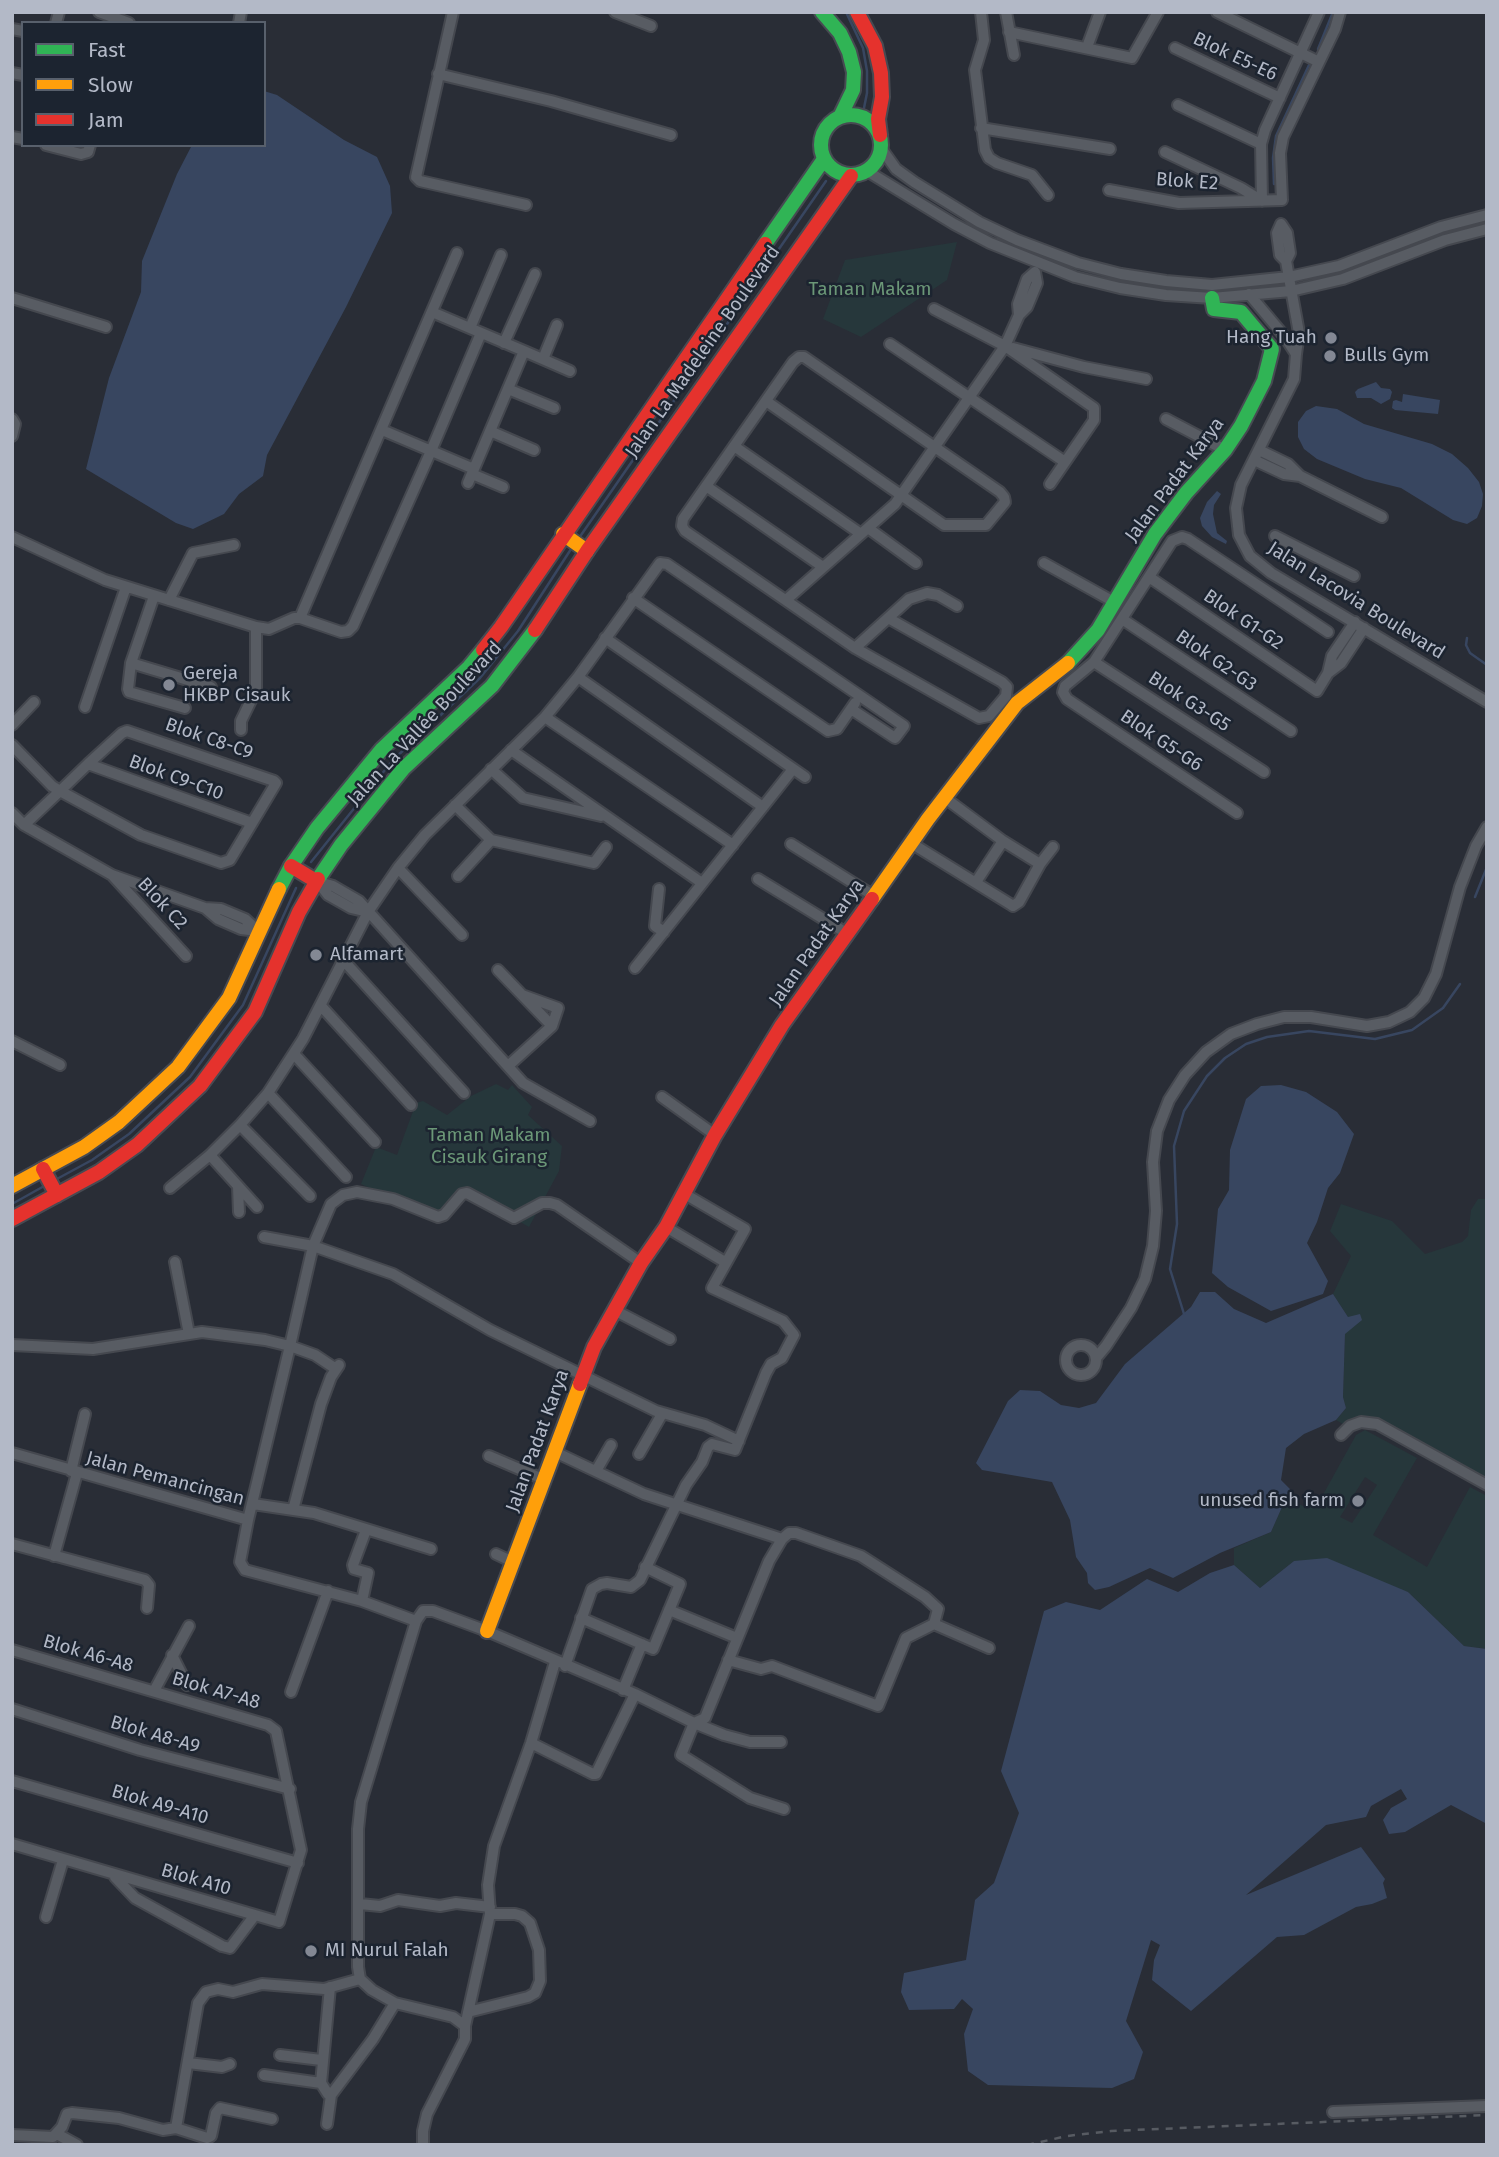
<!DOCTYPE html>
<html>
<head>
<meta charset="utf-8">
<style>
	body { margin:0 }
	#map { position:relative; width:1499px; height:2157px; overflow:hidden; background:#292d36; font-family:"Fira Sans",sans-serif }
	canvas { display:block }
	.frame { position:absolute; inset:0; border:14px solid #b3b9c7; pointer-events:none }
	.legend { position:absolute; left:21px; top:21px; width:245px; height:126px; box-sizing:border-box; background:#1c2430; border:2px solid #58606c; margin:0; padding:9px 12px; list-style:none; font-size:21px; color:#b3b9c7 }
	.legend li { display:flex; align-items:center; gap:14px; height:35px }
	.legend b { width:35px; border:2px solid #58606c }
</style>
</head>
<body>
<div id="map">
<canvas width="1499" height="2157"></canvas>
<div class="frame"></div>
<ul class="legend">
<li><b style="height:9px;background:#30b455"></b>Fast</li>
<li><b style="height:9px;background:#ff9f0a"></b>Slow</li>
<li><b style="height:9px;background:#e5322d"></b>Jam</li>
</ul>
</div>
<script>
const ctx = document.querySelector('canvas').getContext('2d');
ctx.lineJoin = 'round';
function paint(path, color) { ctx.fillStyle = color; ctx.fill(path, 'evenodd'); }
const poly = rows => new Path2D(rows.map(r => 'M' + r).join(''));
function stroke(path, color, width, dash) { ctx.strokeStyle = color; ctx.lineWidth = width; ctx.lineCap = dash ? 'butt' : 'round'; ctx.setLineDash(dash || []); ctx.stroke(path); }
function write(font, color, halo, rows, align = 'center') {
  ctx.font = font + ' "Fira Sans",sans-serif'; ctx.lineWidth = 5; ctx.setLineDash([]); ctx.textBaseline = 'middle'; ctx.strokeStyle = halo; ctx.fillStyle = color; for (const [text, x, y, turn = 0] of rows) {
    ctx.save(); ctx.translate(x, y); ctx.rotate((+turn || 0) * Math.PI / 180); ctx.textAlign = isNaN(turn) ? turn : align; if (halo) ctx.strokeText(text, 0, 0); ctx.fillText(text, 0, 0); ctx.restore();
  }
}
paint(poly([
	[957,242,947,280,861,337,823,319,845,260],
	[496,1084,508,1090,512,1085,532,1107,528,1115,562,1146,559,1171,529,1227,464,1190,437,1220,361,1184,376,1147,397,1155,416,1103,423,1101,447,1115,471,1096],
	[1478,1199,1487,1199,1487,1481,1360,1417,1343,1424,1336,1420,1346,1408,1343,1397,1345,1334,1348,1317,1333,1294,1351,1256,1330,1231,1341,1204,1392,1221,1425,1254,1462,1242,1468,1236,1471,1210],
	[1365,1430,1417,1458,1373,1535,1427,1567,1470,1487,1487,1496,1487,1649,1464,1646,1408,1592,1294,1561,1260,1588,1234,1565,1234,1548,1271,1532,1290,1489,1293,1501,1305,1507,1319,1502,1356,1435],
	[1365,1477,1377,1485,1352,1523,1340,1517]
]), '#26373b');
paint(poly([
	[264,91,277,95,344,140,377,157,390,186,392,213,346,307,267,455,263,476,239,494,224,514,193,529,176,523,86,469,109,378,141,292,142,261,177,174,192,145,264,145],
	[1376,382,1381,388,1390,389,1392,392,1390,399,1381,404,1371,398,1357,398,1355,392,1358,389],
	[1403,394,1440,400,1438,414,1395,410,1392,408,1393,401,1396,400,1402,402],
	[1316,406,1337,409,1364,424,1432,444,1452,454,1468,468,1479,482,1483,494,1482,506,1477,518,1467,524,1453,520,1401,488,1365,479,1317,459,1304,449,1298,437,1298,422,1306,411],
	[1217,491,1221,494,1214,505,1213,514,1217,533,1227,541,1226,544,1212,537,1202,526,1200,518,1207,502],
	[1281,1085,1306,1092,1337,1112,1354,1134,1340,1173,1328,1188,1317,1222,1307,1243,1328,1281,1323,1294,1271,1311,1228,1287,1212,1273,1218,1209,1229,1190,1230,1150,1246,1099,1261,1086],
	[1200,1292,1215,1292,1234,1309,1266,1323,1333,1294,1348,1317,1360,1314,1362,1320,1345,1334,1343,1397,1346,1408,1336,1420,1304,1434,1286,1448,1281,1480,1290,1489,1271,1532,1220,1553,1173,1578,1150,1568,1109,1587,1095,1590,1088,1583,1087,1573,1076,1557,1070,1520,1052,1482,982,1470,976,1463,1008,1401,1020,1390,1040,1391,1061,1405,1079,1408,1096,1403,1125,1364,1191,1307],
	[1327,1558,1408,1592,1464,1646,1487,1649,1487,1824,1451,1805,1405,1832,1389,1834,1383,1820,1391,1808,1407,1799,1401,1789,1371,1806,1366,1817,1326,1825,1246,1895,1361,1847,1385,1879,1383,1883,1387,1898,1372,1904,1356,1907,1304,1935,1277,1937,1191,2011,1152,1980,1154,1960,1160,1945,1151,1940,1126,2021,1143,2052,1134,2079,1112,2088,988,2085,968,2071,964,2034,973,2009,962,1999,954,2009,909,2010,901,1992,904,1973,966,1960,975,1900,994,1883,1019,1813,1001,1771,1044,1611,1066,1602,1100,1610,1147,1579,1178,1592,1210,1573,1234,1565,1260,1588,1294,1561]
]), '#384660');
stroke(poly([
	[846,12,863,48,867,71,867,93,863,113],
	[1318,49,1333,12],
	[1274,184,1273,158,1276,136,1309,65],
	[579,538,826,181],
	[1467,638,1466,645,1470,653,1487,665],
	[311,862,393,760,480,678,518,631,573,546],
	[1475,897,1487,867],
	[55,1180,92,1160,129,1134,190,1077,243,1005,296,888],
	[12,1204,46,1185],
	[1184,1314,1170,1269,1177,1224,1174,1146,1184,1111,1207,1076,1225,1058,1246,1044,1267,1037,1309,1031,1375,1039,1412,1030,1443,1008,1460,984]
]), '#384660', 2.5);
const street = poly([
	[99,12,129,23],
	[453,12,416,177,420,181,526,205],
	[615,12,651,26],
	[981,12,984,40,975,70,985,150,989,158,997,163,1032,175,1048,195],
	[1006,12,1014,55],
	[1217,12,1319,62],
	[56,23,59,12],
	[239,23,241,12],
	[12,29,23,31],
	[1009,32,1132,58,1158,12],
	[1087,47,1100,12],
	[1175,48,1280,98],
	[12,73,23,75],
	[438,74,551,101,671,135],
	[1178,105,1261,144],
	[981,128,1110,149],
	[12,137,23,139],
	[46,145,81,154,88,152,90,145],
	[881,148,896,169,914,182,979,222,1017,240,1078,263,1121,274,1166,281,1212,285,1289,277,1339,266,1441,227,1487,215],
	[1165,152,1241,188,1262,201],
	[867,171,954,224,990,243,1075,277,1120,288,1166,295,1212,298,1291,291,1343,279,1445,240,1487,229],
	[1109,190,1179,203,1282,200,1280,153,1283,137,1335,29,1340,12],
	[1262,201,1261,144,1265,130,1319,12],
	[1249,294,1285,337,1296,354,1299,333,1286,261,1290,253,1287,233,1281,224,1277,233,1280,255,1286,261],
	[12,298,106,327],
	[934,309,1005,346,1094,408,1094,420,1050,484],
	[432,312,524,351,468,483],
	[470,328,501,255],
	[504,343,535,274],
	[890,344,1065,462],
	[1013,348,1084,367,1146,379],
	[524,351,570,371],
	[1296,354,1294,379,1241,485,1236,508,1239,535,1250,556,1271,573,1487,702],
	[543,359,557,325],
	[508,389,554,408],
	[766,401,944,525,986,525,1005,502,1004,497,1000,492,804,357,799,357,793,362,683,519,682,526,685,531,855,648,979,718,989,716,1006,696,1007,687,1002,682,888,618],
	[12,419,15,424,12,436],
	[1166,419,1225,450],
	[382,430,474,469],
	[490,431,534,450],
	[734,446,861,534],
	[1254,460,1284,474,1300,476,1288,464,1259,450],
	[472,474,503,487],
	[1300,476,1382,517],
	[706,486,823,567],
	[868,528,916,563],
	[1275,536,1354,576],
	[12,537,105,580,256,627,269,629,294,618,300,618,341,632,348,631,353,626,431,451,481,333],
	[1044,563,1114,602],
	[1149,577,1317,691,1328,673],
	[154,596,131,663,128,689,129,692,185,708],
	[633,598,828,731,837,729,855,703],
	[169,600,193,553,234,545],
	[786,600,895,504,1005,346,1019,315,1027,307,1037,283,1035,272,1027,279,1018,304,1019,315],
	[300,618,457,253],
	[1122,619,1291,731],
	[1355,622,1332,656,1328,673,1341,663,1364,628],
	[605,638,805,777],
	[855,648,909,599,927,593,938,595,957,606],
	[1094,662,1264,772],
	[131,663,211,687],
	[578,677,763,807],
	[85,707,126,587],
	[545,717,733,845],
	[12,725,34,702],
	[241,730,241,721,256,690,256,627],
	[12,745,52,786,60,791,141,835,221,863,230,860,276,783,274,781,127,731,122,733,88,764,60,791,24,825],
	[511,750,702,883],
	[88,764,252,823],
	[491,769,523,798,601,816],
	[455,805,491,840,594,863,606,847],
	[12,813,24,825,112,875,205,908,221,909,245,919,258,931],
	[1237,813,1067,699,1063,692,1065,686,1094,662,1172,541,1182,537,1188,539,1328,632],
	[911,843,1010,904,1013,906,1019,902,1040,864,1003,841,945,798],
	[791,844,874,896],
	[1040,864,1053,847],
	[398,868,462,935],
	[113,876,186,956],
	[458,876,491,840],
	[758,879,848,934],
	[316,881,333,886,359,901,523,1083,590,1121],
	[318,882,328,895,351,908,368,912],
	[976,882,1003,841],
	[659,889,655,926,664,932],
	[205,908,218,919,241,929,258,931],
	[344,961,464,1093],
	[635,968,793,769],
	[498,970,552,1026],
	[322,1007,411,1105],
	[12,1041,60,1065],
	[294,1054,375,1142],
	[508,1066,552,1026,558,1008,522,995],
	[268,1093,346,1177],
	[662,1097,715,1135],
	[240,1125,310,1196],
	[210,1155,257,1207],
	[238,1186,239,1212],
	[170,1188,210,1155,240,1125,268,1093,303,1039,368,912,398,868,425,835,545,717,578,677,660,563,667,564,904,726,895,738,851,709],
	[666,1227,725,1262],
	[264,1237,313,1246,393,1274,490,1330,656,1411,705,1425,739,1441],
	[175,1262,189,1334],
	[614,1310,670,1339],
	[12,1345,93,1349,202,1332,265,1340,290,1346,248,1520],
	'1066 1360a15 15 0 1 1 30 0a15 15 0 1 1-30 0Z',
	[1096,1358,1106,1346,1131,1308,1145,1279,1153,1246,1156,1211,1153,1162,1157,1131,1169,1100,1185,1075,1206,1052,1231,1034,1257,1024,1284,1017,1311,1017,1367,1026,1389,1022,1410,1012,1424,998,1436,974,1460,887,1476,846,1487,827],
	[336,1369,315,1355,290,1346,313,1246,331,1204,343,1195,357,1192,393,1199,438,1217,444,1215,462,1194,467,1193,514,1218,542,1203,550,1203,557,1205,641,1263],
	[1341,1435,1350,1426,1361,1422,1377,1424,1487,1485],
	[555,1452,644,1494,782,1539,789,1533,796,1533,861,1556,925,1597,938,1609,934,1624,906,1638,878,1706,772,1666,761,1669,728,1660],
	[12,1453,248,1520,240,1562,245,1570,362,1601,416,1621],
	[639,1454,662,1414],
	[489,1456,545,1480],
	[71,1471,85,1414],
	[596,1471,611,1445],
	[253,1504,314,1513,431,1549],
	[293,1510,321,1404,331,1377,339,1365],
	[12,1544,145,1580,149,1585,147,1608],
	[496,1554,513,1562],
	[54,1556,77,1473],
	[362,1601,368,1573,354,1569,353,1565,366,1530],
	[669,1610,737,1638],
	[581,1618,653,1649,680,1584,645,1567],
	[934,1624,989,1648],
	[12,1650,268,1725,276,1731,301,1850,279,1922,12,1844],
	[172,1655,187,1685],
	[565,1666,592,1589,601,1584,607,1583,631,1587,640,1580,686,1485,702,1462,708,1447,712,1444,735,1450,766,1373,771,1364,782,1358,794,1335,783,1321,712,1288,745,1229,683,1193],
	[623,1690,642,1644],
	[154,1691,189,1626],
	[291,1692,328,1591],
	[12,1709,140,1750,290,1789],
	[781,1742,750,1742,724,1735,694,1723,681,1755,750,1798,784,1809],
	[531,1743,593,1774,596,1774,635,1694],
	[12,1781,298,1863],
	[115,1877,135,1898,222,1946,230,1948,255,1915],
	[360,1904,380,1906,398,1900,440,1906,456,1903,490,1907],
	[46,1917,63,1860],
	[330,1987,321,2083,328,2094,331,2095],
	[468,2012,528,1997,535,1993,540,1981,539,1950,530,1923,522,1916,515,1914,490,1914],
	[465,2026,490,1914,488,1885,494,1846,531,1743,555,1662],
	[280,2055,321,2060],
	[188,2063,222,2067,230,2064],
	[264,2075,321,2083],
	[1333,2112,1487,2106],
	[327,2124,331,2095,373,2039,395,2003],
	[176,2128,207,2138,211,2136,216,2113,220,2108,272,2119],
	[57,2134,77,2145],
	[12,2135,53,2137,62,2127,67,2114,72,2113,119,2118,163,2130,176,2128,198,2003,206,1992,218,1989,233,1992,262,1984,324,1989,360,1979],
	[423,2145,423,2131,427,2114,465,2039,465,2026,453,2017,395,2003,372,1990,360,1979,358,1967,358,1829,361,1802,416,1621,423,1611,433,1611,487,1631,635,1694,694,1723,705,1718,769,1561,782,1539]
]);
const fast = poly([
	[822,12,840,33,849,52,854,72,853,90,840,117],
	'821 145a30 30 0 1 1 60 0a30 30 0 1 1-60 0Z',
	[765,244,824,159],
	[1068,663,1098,630,1155,534,1186,493,1225,450,1241,426,1264,381,1272,349,1241,312,1214,309,1212,298],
	[318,879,341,845,403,769,492,686,535,630],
	[279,889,291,866,317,828,382,749,469,667,483,650]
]);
const slow = poly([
	[563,534,587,551],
	[872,899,928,819,1017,703,1068,663],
	[12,1186,84,1147,119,1122,178,1067,229,998,279,889],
	[487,1631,580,1384]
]);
const jam = poly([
	[857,12,875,46,881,73,882,97,878,119,880,135],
	[535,630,587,551,851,176],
	[483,650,501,627,765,244],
	[291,866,316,881],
	[43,1169,57,1195],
	[12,1219,99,1172,137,1145,200,1086,255,1012,299,912,318,879],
	[580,1384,594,1347,641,1263,666,1227,715,1135,782,1025,872,899]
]);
stroke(street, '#45484f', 14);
stroke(fast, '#474a52', 18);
stroke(slow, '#474a52', 18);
stroke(jam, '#474a52', 18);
stroke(street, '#585c63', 10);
stroke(fast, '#30b455', 14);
stroke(slow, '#ff9f0a', 14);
stroke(jam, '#e5322d', 14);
stroke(poly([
	[1027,2145,1067,2136,1111,2131,1487,2115]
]), '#575b62', 2.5, [7, 7]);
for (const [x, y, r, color] of [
	[1331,338,7,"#838894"],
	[1330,356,7,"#838894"],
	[169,685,7,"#838894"],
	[316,955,7,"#838894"],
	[1358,1501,7,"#838894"],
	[311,1951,7,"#838894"]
]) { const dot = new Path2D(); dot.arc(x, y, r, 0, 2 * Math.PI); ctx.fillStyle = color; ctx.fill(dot); stroke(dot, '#1c2430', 2.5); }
write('19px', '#b3b9c7', '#1c2430', [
	["Blok E5-E6",1235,57,25],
	["Blok E2",1187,182,4],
	["Jalan La Madeleine Boulevard",703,352,-55],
	["Jalan Padat Karya",1175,480,-53],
	["Jalan Lacovia Boulevard",1356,601,32],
	["Blok G1-G2",1243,620,34],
	["Blok G2-G3",1216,661,34],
	["Blok G3-G5",1189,702,33],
	["Jalan La Vallée Boulevard",425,724,-47],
	["Blok C8-C9",209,739,19],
	["Blok G5-G6",1161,741,34],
	["Blok C9-C10",176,778,20],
	["Blok C2",162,904,47],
	["Jalan Padat Karya",817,943,-55],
	["Jalan Padat Karya",538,1441,-70],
	["Jalan Pemancingan",165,1479,15],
	["Blok A6-A8",88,1654,16],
	["Blok A7-A8",216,1691,16],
	["Blok A8-A9",155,1735,16],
	["Blok A9-A10",160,1805,16],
	["Blok A10",196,1880,16]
]);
write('19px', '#6b9777', '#1c2430', [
	["Taman Makam",870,290],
	["Taman Makam",489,1136],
	["Cisauk Girang",489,1158]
]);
write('19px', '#b3b9c7', '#1c2430', [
	["Hang Tuah",1317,338,"right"],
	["Bulls Gym",1344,356],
	["Gereja",183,674],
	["HKBP Cisauk",183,696],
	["Alfamart",330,955],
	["unused fish farm",1344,1501,"right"],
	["MI Nurul Falah",325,1951]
], 'left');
</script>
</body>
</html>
